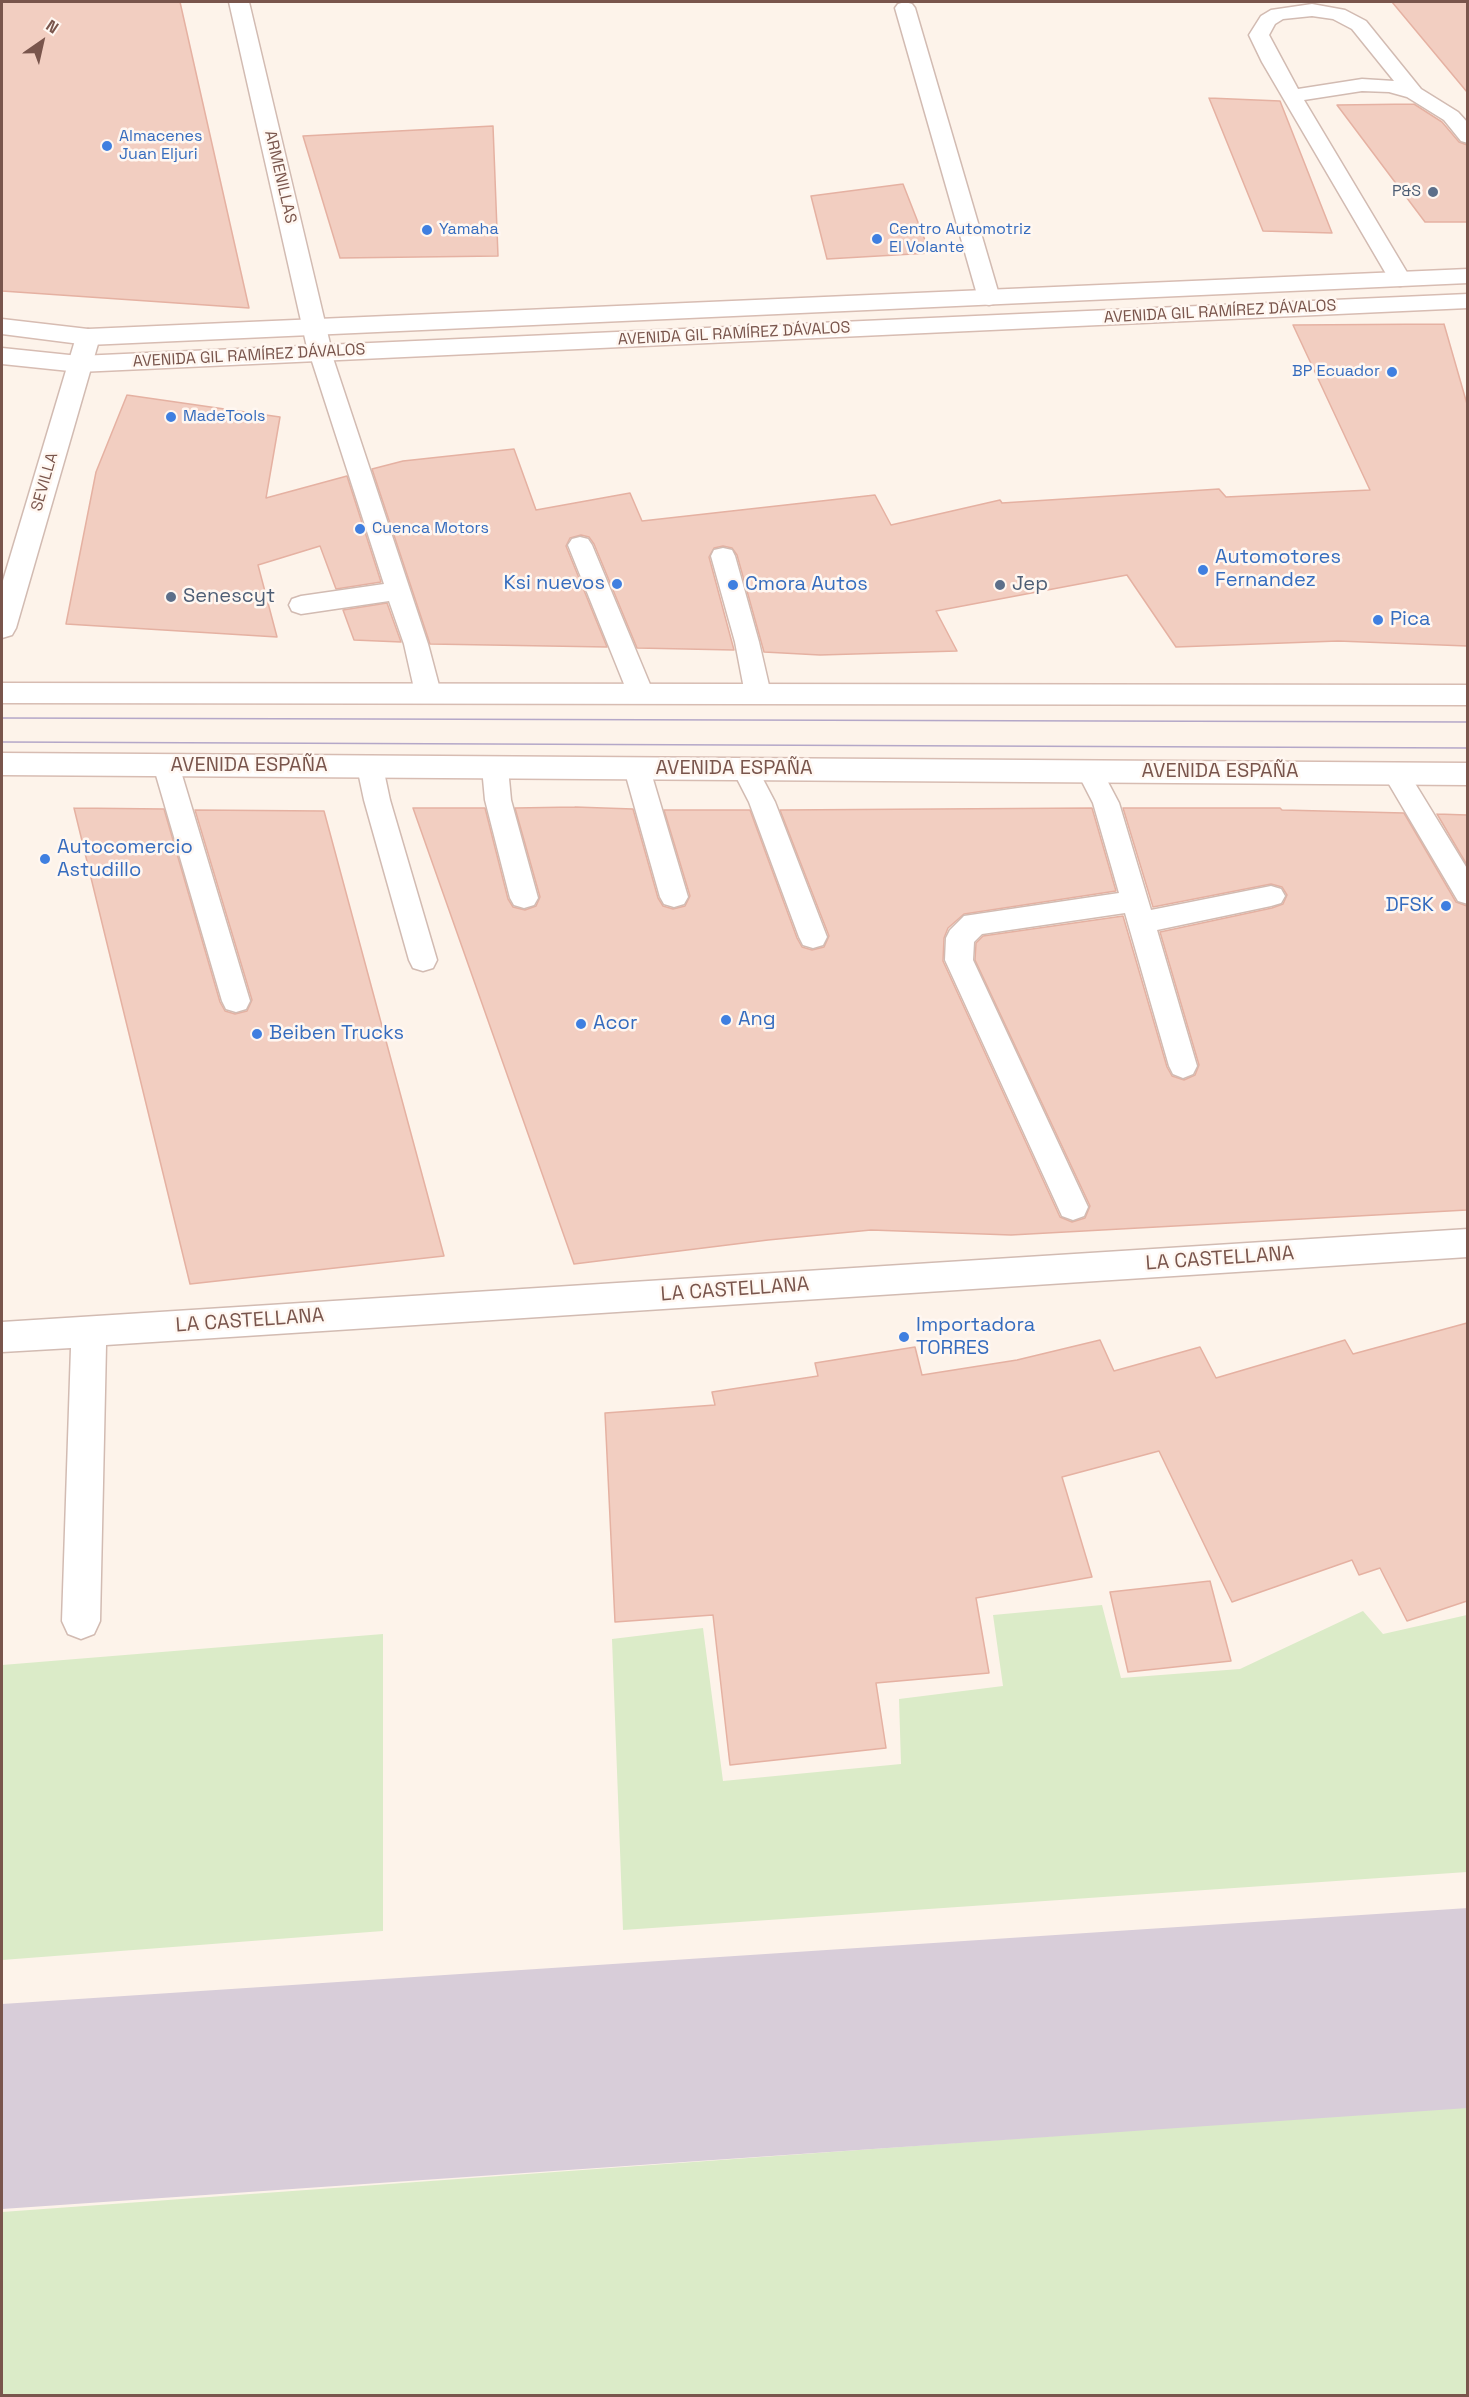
<!DOCTYPE html>
<html>
<head>
<meta charset="utf-8">
<style>
	body { margin:0 }
	#map { position:relative; width:1469px; height:2397px; overflow:hidden; background:#fdf3ea; font-family:"Space Grotesk",sans-serif }
	canvas { display:block }
	.frame { position:absolute; inset:0; border:3px solid #79554c; pointer-events:none }
	.north { position:absolute; left:12px; top:12px; width:60px; height:60px; -webkit-text-stroke:4px #fff7f1; paint-order:stroke; rotate:34deg; font-size:16px; font-weight:700; line-height:24px; text-align:center; color:#79554c }
	.north::after { content:''; display:block; margin:auto; width:21px; height:27px; background:#79554c; clip-path:polygon(50% 0,100% 100%,50% 72%,0 100%) }
</style>
</head>
<body>
<div id="map">
<canvas width="1469" height="2397"></canvas>
<div class="frame"></div>
<div class="north">N</div>
</div>
<script>
const ctx = document.querySelector('canvas').getContext('2d');
ctx.lineJoin = 'round';
function paint(path, color) { ctx.fillStyle = color; ctx.fill(path, 'evenodd'); }
const poly = rows => new Path2D(rows.map(r => 'M' + r).join(''));
function stroke(path, color, width, dash) { ctx.strokeStyle = color; ctx.lineWidth = width; ctx.lineCap = dash ? 'butt' : 'round'; ctx.setLineDash(dash || []); ctx.stroke(path); }
function write(font, color, halo, rows, align = 'center') {
  ctx.font = font + ' "Space Grotesk",sans-serif'; ctx.lineWidth = 5; ctx.setLineDash([]); ctx.textBaseline = 'middle'; ctx.strokeStyle = halo; ctx.fillStyle = color; for (const [text, x, y, turn = 0] of rows) {
    ctx.save(); ctx.translate(x, y); ctx.rotate((+turn || 0) * Math.PI / 180); ctx.textAlign = isNaN(turn) ? turn : align; if (halo) ctx.strokeText(text, 0, 0); ctx.fillText(text, 0, 0); ctx.restore();
  }
}
paint(poly([
	[1102,1605,1121,1678,1240,1669,1363,1611,1383,1634,1467,1615,1467,1872,623,1930,612,1639,703,1628,723,1781,901,1764,899,1699,1003,1686,993,1615],
	[383,1634,383,1931,2,1960,2,1665],
	[1467,2106,1467,2395,2,2395,2,2212]
]), '#dbebc8');
paint(poly([
	[1468,1908,1468,2108,2,2209,2,2004,1468,1908]
]), '#d8cdd9');
const building = poly([
	[2,2,180,2,249,308,2,291,2,2],
	[1392,2,1467,2,1467,92,1392,2],
	[1209,98,1280,101,1332,233,1263,231,1209,98],
	[1414,104,1442,122,1459,142,1467,145,1467,222,1425,222,1337,105,1414,104],
	[493,126,498,256,340,258,303,136,493,126],
	[903,184,930,253,827,259,811,196,903,184],
	[1444,324,1467,404,1467,646,1338,641,1176,647,1127,575,936,611,957,651,820,655,764,652,737,555,732,548,723,546,714,548,709,557,734,650,637,648,594,544,589,537,581,535,570,538,566,546,607,647,430,644,372,469,403,461,514,449,536,510,630,493,642,521,875,495,891,525,1000,500,1002,503,1219,489,1226,497,1370,490,1293,325,1444,324],
	[127,395,280,417,266,498,347,476,381,582,336,589,320,546,258,565,277,637,66,624,96,472,127,395],
	[387,603,401,642,354,640,343,610,387,603],
	[575,807,633,809,658,898,663,906,673,909,685,906,690,896,664,810,750,810,797,938,802,947,812,950,824,947,829,936,780,810,1092,808,1116,891,964,914,948,928,944,938,943,961,1060,1217,1072,1222,1085,1218,1090,1206,975,960,976,943,983,936,1123,916,1167,1067,1172,1076,1184,1080,1195,1075,1199,1065,1160,932,1272,908,1283,904,1287,895,1282,887,1271,884,1153,907,1123,808,1280,808,1282,810,1404,813,1456,902,1467,906,1467,1210,1011,1235,871,1230,768,1240,574,1264,413,808,485,808,508,899,513,907,525,910,536,906,540,897,515,808,575,807],
	[74,808,164,809,220,1002,225,1011,235,1014,247,1011,252,1000,195,810,324,811,444,1256,190,1284,74,808],
	[1437,814,1467,815,1467,865,1437,814],
	[1467,1323,1467,1601,1407,1621,1380,1568,1359,1575,1352,1560,1232,1602,1159,1451,1062,1477,1092,1577,976,1598,989,1673,876,1683,886,1748,730,1765,713,1615,615,1622,605,1413,715,1405,712,1392,818,1376,815,1363,915,1347,922,1375,1017,1360,1100,1340,1114,1371,1200,1347,1216,1378,1345,1340,1353,1354,1467,1323],
	[1210,1581,1231,1661,1128,1672,1110,1592,1210,1581]
]);
paint(building, '#f2cec1');
stroke(building, '#e5b1a2', 1.5);
const lane = poly([
	[905,2,912,4,915,8,1000,298,997,303,989,305,981,303,978,298,895,8,898,4,905,2],
	[1312,4,1345,10,1366,21,1421,89,1458,112,1468,123,1468,143,1461,141,1444,120,1407,97,1389,92,1362,91,1304,100,1411,279,1408,284,1400,286,1392,284,1389,279,1262,62,1249,35,1261,16,1271,10,1312,4],
	[1312,16,1333,19,1352,29,1394,81,1362,79,1298,89,1269,35,1275,24,1283,19,1312,16],
	[320,345,328,347,331,352,428,644,441,693,437,699,428,702,419,699,415,693,404,644,389,601,301,614,292,611,289,605,292,599,301,596,384,584,309,352,312,347,320,345],
	[580,537,588,539,592,545,654,694,650,700,641,703,632,700,628,694,568,545,572,539,580,537],
	[723,548,732,550,735,556,759,642,771,694,767,700,758,703,749,700,745,694,735,642,711,556,714,550,723,548],
	[166,755,175,758,179,765,250,1001,246,1009,236,1012,226,1009,222,1001,153,765,157,758,166,755],
	[370,757,379,760,383,767,390,800,437,960,433,968,423,971,413,968,409,960,364,800,357,767,361,760,370,757],
	[495,758,504,761,508,768,511,800,538,898,534,905,524,908,514,905,510,898,485,800,482,768,486,761,495,758],
	[637,759,646,762,650,769,688,897,684,904,674,907,664,904,660,897,624,769,628,762,637,759],
	[745,759,754,762,775,802,827,937,823,945,813,948,803,945,799,937,749,802,732,769,736,762,745,759],
	[1090,762,1099,765,1119,803,1151,910,1271,886,1281,889,1285,896,1281,903,1271,906,1157,930,1197,1066,1193,1074,1183,1078,1173,1074,1169,1066,1125,913,982,934,974,942,973,960,1088,1207,1084,1216,1073,1220,1062,1216,945,960,946,938,950,930,964,916,1119,893,1093,803,1077,772,1081,765,1090,762],
	[1396,764,1405,767,1468,870,1468,904,1458,901,1383,774,1387,767,1396,764]
]);
const street = poly([
	[229,2,249,2,332,352,329,357,320,360,311,357,308,352,229,2],
	[88,329,97,332,100,337,16,628,12,635,2,638,2,584,76,337,79,332,88,329],
	[1468,1229,1468,1257,106,1345,100,1621,94,1634,81,1639,68,1634,62,1621,71,1348,2,1352,2,1322,1468,1229]
]);
const secondary = poly([
	[1468,269,1468,283,88,345,2,334,2,319,88,329,1468,269],
	[1468,294,1468,308,79,372,2,364,2,348,79,356,1468,294],
	[2,683,1468,685,1468,705,2,703,2,683],
	[2,753,1468,763,1468,785,2,775,2,753]
]);
stroke(lane, '#d2bbb2', 3);
stroke(street, '#d2bbb2', 3);
stroke(secondary, '#d7bcb2', 3);
paint(lane, '#fff');
paint(street, '#fff');
paint(secondary, '#fff');
stroke(poly([
	[2,718,1468,722],
	[2,742,1468,748]
]), '#b4a7c8', 1.5);
for (const [x, y, r, color] of [
	[107,146,6,"#3f7fe0"],
	[1433,192,6,"#5c6f8a"],
	[427,230,6,"#3f7fe0"],
	[877,239,6,"#3f7fe0"],
	[1392,372,6,"#3f7fe0"],
	[171,417,6,"#3f7fe0"],
	[360,529,6,"#3f7fe0"],
	[1203,570,6,"#3f7fe0"],
	[617,584,6,"#3f7fe0"],
	[733,585,6,"#3f7fe0"],
	[1000,585,6,"#5c6f8a"],
	[171,597,6,"#5c6f8a"],
	[1378,620,6,"#3f7fe0"],
	[45,859,6,"#3f7fe0"],
	[1446,906,6,"#3f7fe0"],
	[726,1020,6,"#3f7fe0"],
	[581,1024,6,"#3f7fe0"],
	[257,1034,6,"#3f7fe0"],
	[904,1337,6,"#3f7fe0"]
]) { const dot = new Path2D(); dot.arc(x, y, r, 0, 2 * Math.PI); ctx.fillStyle = color; ctx.fill(dot); stroke(dot, '#fff7f1', 2); }
write('16px', '#366cbe', '#fff7f1', [
	["Almacenes",119,137],
	["Juan Eljuri",119,155],
	["Yamaha",439,230],
	["Centro Automotriz",889,230],
	["El Volante",889,248],
	["BP Ecuador",1380,372,"right"],
	["MadeTools",183,417],
	["Cuenca Motors",372,529]
], 'left');
write('16px', '#79554c', '#fff7f1', [
	["ARMENILLAS",280,177,77],
	["AVENIDA GIL RAMÍREZ DÁVALOS",1220,312,-3],
	["AVENIDA GIL RAMÍREZ DÁVALOS",734,334,-3],
	["AVENIDA GIL RAMÍREZ DÁVALOS",249,356,-3],
	["SEVILLA",45,482,-74]
]);
write('16px', '#4e5e75', '#fff7f1', [
	["P&S",1421,192]
], 'right');
write('20px', '#366cbe', '#fff7f1', [
	["Automotores",1215,558],
	["Fernandez",1215,581],
	["Ksi nuevos",605,584,"right"],
	["Cmora Autos",745,585],
	["Pica",1390,620],
	["Autocomercio",57,848],
	["Astudillo",57,871],
	["DFSK",1434,906,"right"],
	["Ang",738,1020],
	["Acor",593,1024],
	["Beiben Trucks",269,1034],
	["Importadora",916,1326],
	["TORRES",916,1349]
], 'left');
write('20px', '#4e5e75', '#fff7f1', [
	["Jep",1012,585],
	["Senescyt",183,597]
], 'left');
write('20px', '#79554c', '#fff7f1', [
	["AVENIDA ESPAÑA",249,766],
	["AVENIDA ESPAÑA",734,769],
	["AVENIDA ESPAÑA",1220,772],
	["LA CASTELLANA",1220,1259,-4],
	["LA CASTELLANA",735,1290,-4],
	["LA CASTELLANA",250,1321,-4]
]);
</script>
</body>
</html>
